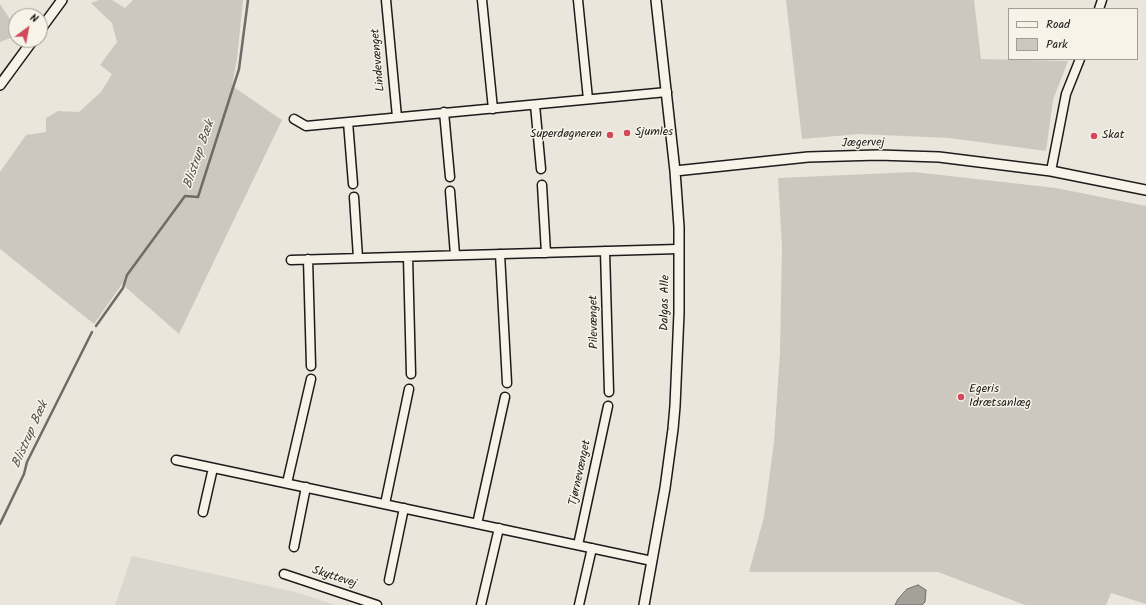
<!DOCTYPE html>
<html>
<head>
<meta charset="utf-8">
<style>
	body { margin:0 }
	#map { position:relative; width:1146px; height:605px; overflow:hidden; background:#eae6dc; font-family:Kalam,sans-serif }
	canvas { display:block }
	.legend { position:absolute; left:1008px; top:8px; width:130px; height:52px; box-sizing:border-box; background:#f7f3e8; border:1px solid #9f9d96; margin:0; padding:5px 7px; list-style:none; font-size:12px; color:#1c1c1c }
	.legend li { display:flex; align-items:center; gap:8px; height:20px }
	.legend b { width:20px; border:1px solid #9f9d96 }
	.north { position:absolute; left:8px; top:8px; width:40px; height:40px; box-sizing:border-box; background:#f7f3e8; border:1px solid #9f9d96; border-radius:50%; rotate:32deg; font-size:11px; font-weight:700; line-height:16px; text-align:center; color:#1c1c1c }
	.north::after { content:''; display:block; margin:auto; width:14px; height:18px; background:#d1495b; clip-path:polygon(50% 0,100% 100%,50% 72%,0 100%) }
</style>
</head>
<body>
<div id="map">
<canvas width="1146" height="605"></canvas>
<ul class="legend">
<li><b style="height:5px;background:#f7f3e8"></b>Road</li>
<li><b style="height:11px;background:#ccc8c0"></b>Park</li>
</ul>
<div class="north">N</div>
</div>
<script>
const ctx = document.querySelector('canvas').getContext('2d');
ctx.lineJoin = 'round';
function paint(path, color) { ctx.fillStyle = color; ctx.fill(path, 'evenodd'); }
const poly = rows => new Path2D(rows.map(r => 'M' + r).join(''));
function stroke(path, color, width, dash) { ctx.strokeStyle = color; ctx.lineWidth = width; ctx.lineCap = dash ? 'butt' : 'round'; ctx.setLineDash(dash || []); ctx.stroke(path); }
function write(font, color, halo, rows, align = 'center') {
  ctx.font = font + ' Kalam,sans-serif'; ctx.lineWidth = 3; ctx.setLineDash([]); ctx.textBaseline = 'middle'; ctx.strokeStyle = halo; ctx.fillStyle = color; for (const [text, x, y, turn = 0] of rows) {
    ctx.save(); ctx.translate(x, y); ctx.rotate((+turn || 0) * Math.PI / 180); ctx.textAlign = isNaN(turn) ? turn : align; if (halo) ctx.strokeText(text, 0, 0); ctx.fillText(text, 0, 0); ctx.restore();
  }
}
paint(poly([
	[132,556,295,592,335,605,115,605]
]), '#dad7ce');
paint(poly([
	[99,0,112,0,125,8,133,0,243,0,237,59,232,86,282,120,179,334,122,284,94,324,0,249,0,172,26,135,46,132,46,118,58,111,79,112,101,92,112,74,100,65,117,42,112,23,91,3],
	[786,0,974,0,981,59,1068,61,1053,100,1046,151,949,138,859,134,802,139],
	[0,4,16,28,16,36,0,42],
	[914,172,1056,188,1146,206,1146,604,1111,593,1106,605,1025,605,938,572,749,572,764,517,774,442,780,352,782,247,778,178]
]), '#ccc8c0');
const water = poly([
	[918,585,926,590,925,602,922,605,895,605,898,599,907,589,918,585]
]);
paint(water, '#a3a19a');
stroke(water, '#6d6c68', 1);
stroke(poly([
	[96,326,123,288,127,275,185,196,198,197,239,69,248,0],
	[0,524,24,474,27,462,92,332]
]), '#6d6c68', 2.5);
const minor = poly([
	[386,0,397,117],
	[482,0,493,109],
	[578,0,588,99],
	[1099,9,1102,0],
	[535,105,541,169],
	[444,112,450,177],
	[294,119,306,126,667,92],
	[348,122,353,184],
	[1051,171,1066,94,1080,59],
	[542,185,546,253],
	[450,191,455,255],
	[354,197,358,258],
	[605,251,609,392],
	[500,254,507,383],
	[408,257,411,374],
	[308,259,311,366],
	[291,260,678,249],
	[176,460,652,561],
	[287,483,311,379],
	[385,504,409,389],
	[203,512,213,468],
	[477,524,505,397],
	[578,545,608,406],
	[294,547,306,487],
	[284,574,377,605],
	[389,580,404,508],
	[481,605,499,528],
	[579,605,592,548]
]);
const tertiary = poly([
	[40,30,62,0],
	[0,85,33,40],
	[675,171,808,157,878,155,939,157,1051,171,1146,190],
	[644,605,665,488,673,429,675,406,679,313,679,227,675,171,656,0]
]);
stroke(minor, '#1c1c1c', 11);
stroke(tertiary, '#1c1c1c', 12);
stroke(minor, '#f7f3e8', 8);
stroke(tertiary, '#f7f3e8', 9);
for (const [x, y, r, color] of [
	[627,133,4,"#d1495b"],
	[610,135,4,"#d1495b"],
	[1094,136,4,"#d1495b"],
	[961,397,4,"#d1495b"]
]) { const dot = new Path2D(); dot.arc(x, y, r, 0, 2 * Math.PI); ctx.fillStyle = color; ctx.fill(dot); stroke(dot, '#f7f3e8', 1.5); }
write('12px', '#1c1c1c', '#f7f3e8', [
	["Lindevænget",379,60,-95],
	["Jægervej",863,144,-1],
	["Dalgas Alle",666,303,-89],
	["Pilevænget",595,322,-91],
	["Tjørnevænget",581,473,-78],
	["Skyttevej",334,578,18]
]);
write('12px', '#1c1c1c', '#f7f3e8', [
	["Sjumles",635,133],
	["Superdøgneren",602,135,"right"],
	["Skat",1102,136],
	["Egeris",969,390],
	["Idrætsanlæg",969,404]
], 'left');
write('italic 13px', '#52514e', '#f7f3e8', [
	["Blistrup Bæk",200,155,-71],
	["Blistrup Bæk",31,435,-66]
]);
</script>
</body>
</html>
